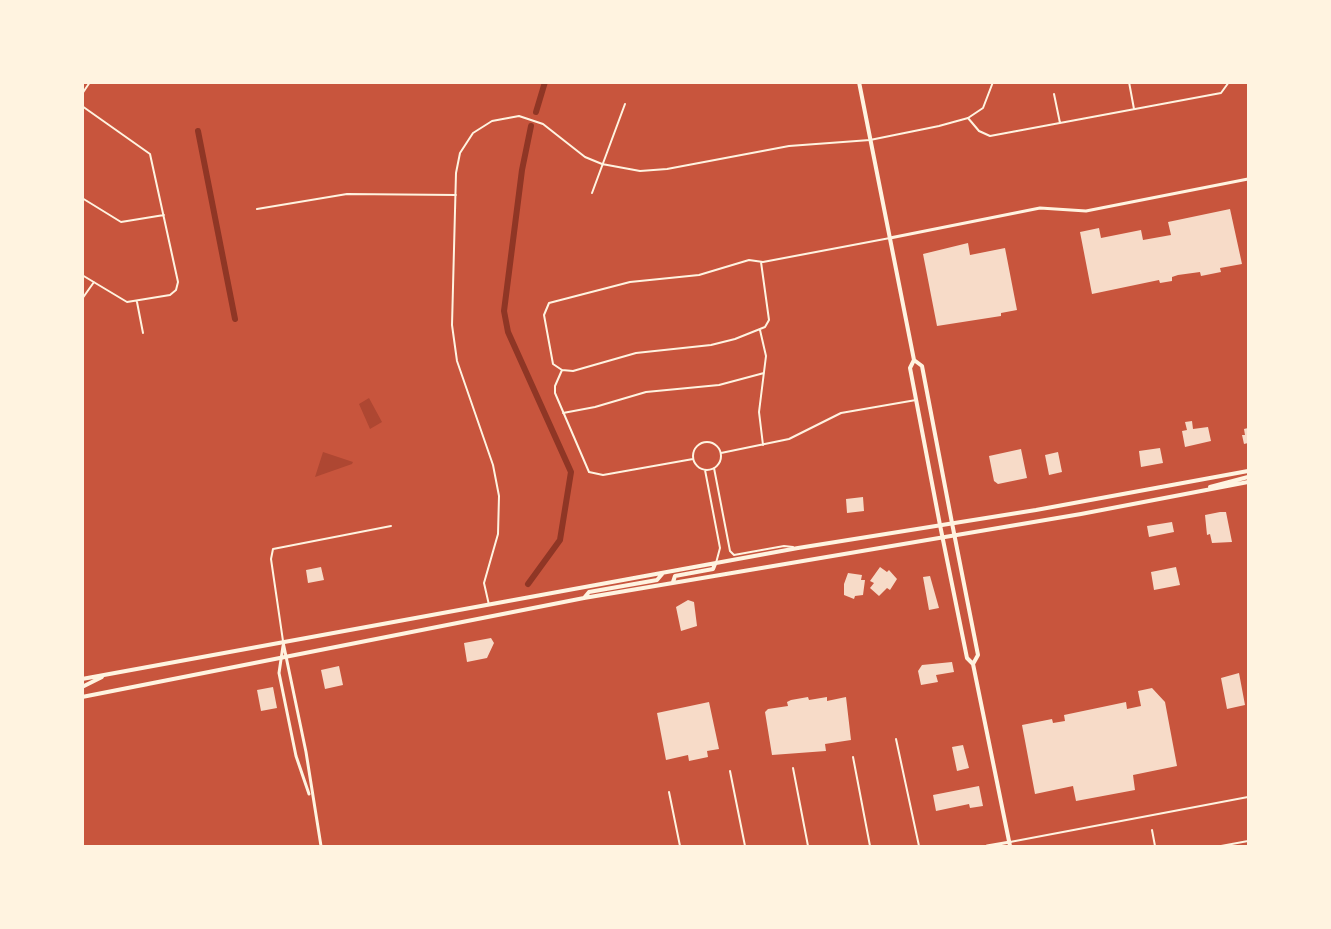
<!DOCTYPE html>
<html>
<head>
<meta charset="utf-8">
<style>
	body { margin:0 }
	#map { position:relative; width:1331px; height:929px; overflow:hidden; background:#c8553d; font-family:Inter,sans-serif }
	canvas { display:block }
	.frame { position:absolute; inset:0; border:84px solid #fff3e0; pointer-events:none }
</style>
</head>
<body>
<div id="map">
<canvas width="1331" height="929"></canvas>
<div class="frame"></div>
</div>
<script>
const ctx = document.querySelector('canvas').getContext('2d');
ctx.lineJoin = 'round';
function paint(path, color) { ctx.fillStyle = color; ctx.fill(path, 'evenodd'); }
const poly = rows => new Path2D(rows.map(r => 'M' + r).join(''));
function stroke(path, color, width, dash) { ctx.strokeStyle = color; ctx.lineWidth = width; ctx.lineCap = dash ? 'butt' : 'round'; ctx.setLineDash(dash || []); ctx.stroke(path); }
paint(poly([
	[369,398,382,422,370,429,359,404],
	[323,452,353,462,352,464,315,477]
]), '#ae4732');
stroke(poly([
	[536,112,545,82],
	[198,131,235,319],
	[528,584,560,540,571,472,508,332,504,311,522,170,531,126]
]), '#8f3625', 6);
paint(poly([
	[1230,209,1242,264,1220,268,1221,272,1201,276,1200,272,1178,275,1172,277,1172,281,1160,283,1159,280,1092,294,1080,232,1099,228,1101,238,1141,230,1143,240,1171,235,1168,222],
	[968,243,970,255,1005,248,1017,310,1001,313,1001,316,937,326,923,254],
	[1192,421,1193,429,1208,427,1211,441,1185,447,1182,431,1187,430,1185,422],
	[1248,428,1248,443,1244,444,1242,435,1245,435,1244,429],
	[1160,448,1163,463,1141,467,1139,451],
	[1021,449,1027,478,998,484,994,481,989,456],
	[1058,452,1062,472,1049,475,1045,455],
	[863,497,864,511,847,513,846,499],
	[1220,512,1226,512,1232,542,1212,543,1210,534,1207,535,1205,515],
	[1172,522,1174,532,1149,537,1147,526],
	[321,567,324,580,308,583,306,570],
	[880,567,887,572,889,570,897,579,890,590,887,588,879,596,870,588,874,583,870,581],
	[1176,567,1180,585,1154,590,1151,572],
	[848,573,862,575,861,580,865,580,863,595,855,596,854,599,844,595,844,584],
	[930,576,939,608,929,610,923,577],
	[688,600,694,602,697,626,681,631,676,607],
	[491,638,494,643,487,658,467,662,464,643],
	[952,662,954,672,936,675,938,682,921,685,918,671,922,665],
	[339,666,343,685,325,689,321,670],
	[1239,673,1245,705,1227,709,1221,678],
	[273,687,277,708,261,711,257,690],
	[1152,688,1165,702,1177,766,1133,775,1135,790,1076,801,1073,786,1035,794,1022,725,1052,719,1053,723,1065,721,1064,715,1126,702,1127,709,1141,706,1138,691],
	[808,697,809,700,827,697,827,701,846,697,851,740,825,744,826,751,772,755,765,712,768,709,788,706,787,702,791,700],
	[709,702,719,749,707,751,708,757,689,761,688,755,666,760,657,713],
	[963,745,969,768,957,771,952,747],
	[979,786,983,806,970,808,969,804,936,811,933,795]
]), '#f7dbc8');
stroke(poly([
	[1129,82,1134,109],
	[82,94,90,82],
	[1054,94,1060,123],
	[82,106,150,154,178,282,176,290,170,295,127,302,82,275],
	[968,118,979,131,990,136,1221,93,1229,82],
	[592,193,625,104],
	[82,198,121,222,164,215],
	[257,209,347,194,456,195],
	[82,299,94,282],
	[137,302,143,333],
	[760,330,766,356,759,412,763,445],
	[562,370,553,364,544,315,549,303,630,282,699,275,749,260,763,262,890,238],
	[562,370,573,371,636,353,711,345,735,339,765,327,769,320,761,262],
	[562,370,555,386,555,393,589,472,603,475,693,459],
	[563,413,595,407,646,392,719,385,764,373],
	'693 456a14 14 0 1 1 28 0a14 14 0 1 1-28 0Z',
	[721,453,789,439,841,413,916,400],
	[714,468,730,551,734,555,784,546,793,547],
	[705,470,720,548,716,563],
	[489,605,484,583,498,534,499,496,493,465,457,361,452,325,456,173,460,153,473,133,492,121,519,116,543,124,585,157,602,164,640,171,667,169,789,146,870,140,939,126,968,118,983,108,993,82],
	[283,641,271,559,273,549,391,526],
	[896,739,919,846],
	[853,757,870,846],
	[793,768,808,846],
	[730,771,745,846],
	[669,792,680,846],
	[1152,830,1155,846],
	[1010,842,1248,797],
	[1221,846,1248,841]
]), '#fff3e0', 2);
stroke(poly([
	[890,238,1040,208,1086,211,1248,179],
	[283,642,306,752,321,846],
	[283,646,279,673,296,756,309,794],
	[987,846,1010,842]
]), '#fff3e0', 3);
stroke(poly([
	[859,82,914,360,922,366,952,523,978,655,973,664],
	[914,360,910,368,940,525,967,658,973,664,1010,846]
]), '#fff3e0', 4);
stroke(poly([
	[1210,487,1248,477],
	[673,582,675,576,713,569,715,564],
	[584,598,589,592,657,580,663,573],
	[82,679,798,548,1036,510,1248,471],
	[82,687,102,677],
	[82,697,584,598,1081,514,1248,482]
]), '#fff3e0', 4);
</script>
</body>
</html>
